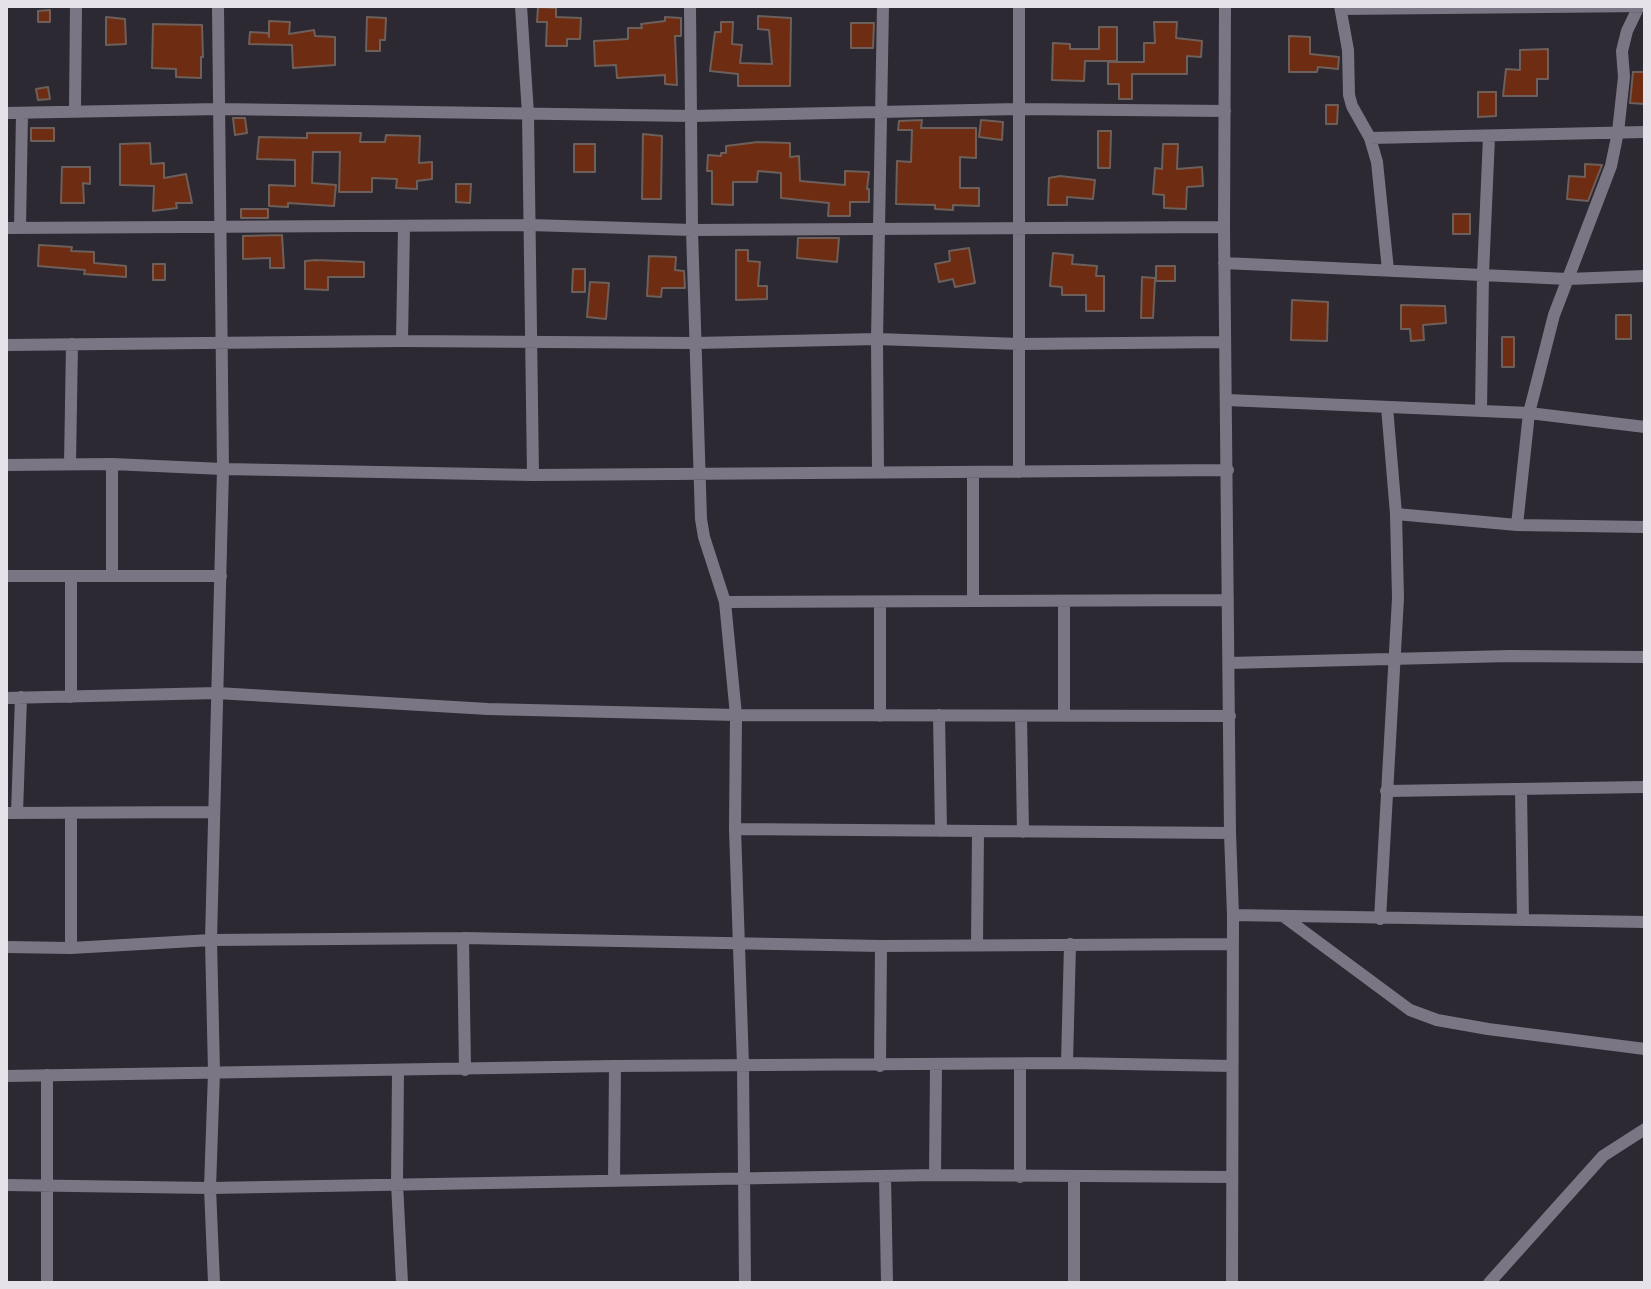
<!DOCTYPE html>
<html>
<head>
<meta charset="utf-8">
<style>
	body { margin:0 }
	#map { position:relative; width:1651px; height:1289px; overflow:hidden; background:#2c2933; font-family:Ubuntu,sans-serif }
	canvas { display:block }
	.frame { position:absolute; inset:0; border:8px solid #e5e2ea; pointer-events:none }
</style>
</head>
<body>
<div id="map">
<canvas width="1651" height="1289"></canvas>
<div class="frame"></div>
</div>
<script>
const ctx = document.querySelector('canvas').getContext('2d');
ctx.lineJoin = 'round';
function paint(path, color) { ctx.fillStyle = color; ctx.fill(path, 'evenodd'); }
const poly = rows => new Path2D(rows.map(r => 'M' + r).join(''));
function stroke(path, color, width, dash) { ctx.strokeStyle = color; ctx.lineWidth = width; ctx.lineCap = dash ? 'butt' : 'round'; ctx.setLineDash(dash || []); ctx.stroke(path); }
const building = poly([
	[538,7,556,8,556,17,581,18,580,39,567,39,567,46,546,46,547,22,537,22,538,7],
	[50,10,50,22,38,22,38,11,50,10],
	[758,16,791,18,790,86,738,86,738,74,710,71,715,32,721,32,721,22,733,22,732,44,742,45,740,63,772,64,769,30,758,29,758,16],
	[106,17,125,19,126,44,106,45,106,17],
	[367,17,386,18,385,40,380,40,380,51,366,51,367,17],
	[665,17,681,18,681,36,675,36,677,85,665,84,665,75,617,78,616,65,595,66,594,41,628,39,628,28,642,28,641,24,665,21,665,17],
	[269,21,290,22,289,34,314,30,315,36,335,37,335,65,293,68,292,45,249,44,250,32,268,33,269,37,269,21],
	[1154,22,1177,22,1176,38,1202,41,1201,57,1187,56,1187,74,1132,74,1132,99,1119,99,1119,84,1108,84,1108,62,1144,62,1144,43,1155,43,1154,22],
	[851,23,874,23,873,48,851,48,851,23],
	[153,24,202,25,203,57,201,57,201,78,176,77,176,69,152,68,153,24],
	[1099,27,1117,27,1117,61,1085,61,1084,81,1052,80,1053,43,1070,44,1070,49,1099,49,1099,27],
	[1289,36,1310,37,1310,54,1339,57,1338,69,1318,67,1317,72,1289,72,1289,36],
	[1548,49,1548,79,1537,79,1537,96,1503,96,1506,69,1520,70,1520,50,1548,49],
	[1633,72,1645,72,1645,104,1630,103,1633,72],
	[48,87,50,99,38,100,36,89,48,87],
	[1478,92,1496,92,1496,116,1478,117,1478,92],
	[1326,105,1338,105,1337,124,1326,124,1326,105],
	[233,118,245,118,247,133,235,135,233,118],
	[922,120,921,128,976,128,976,158,960,157,960,188,979,188,979,206,953,205,953,210,935,209,935,205,896,204,897,161,911,162,912,130,898,130,899,121,922,120],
	[981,120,1003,122,1002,140,979,137,981,120],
	[31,128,54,128,54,141,31,141,31,128],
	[1098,131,1111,131,1110,168,1098,168,1098,131],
	[307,133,361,133,360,142,385,142,386,135,420,136,419,163,432,162,432,179,417,181,417,189,396,188,397,179,372,178,372,192,339,192,340,152,313,152,312,183,336,185,334,206,288,203,288,207,269,206,269,185,295,186,295,160,257,159,259,137,307,138,307,133],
	[643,134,662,136,661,199,642,199,643,134],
	[758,142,790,143,790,157,799,156,800,181,845,185,845,171,869,172,867,189,869,189,869,202,850,202,850,216,828,216,829,203,781,198,781,173,758,171,757,182,733,182,733,205,712,204,712,171,707,171,708,155,721,156,721,153,726,153,726,146,758,142],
	[150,143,151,164,164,163,164,178,186,174,192,203,176,203,177,208,153,211,154,186,120,185,120,144,150,143],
	[574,144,595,144,595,172,574,172,574,144],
	[1163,144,1178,144,1177,169,1202,167,1203,186,1187,187,1186,209,1164,208,1164,195,1153,194,1155,168,1162,169,1163,144],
	[1585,164,1602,165,1588,201,1567,199,1569,176,1585,177,1585,164],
	[62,167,90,167,90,184,83,183,84,203,61,203,62,167],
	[1060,176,1095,180,1093,199,1067,197,1067,205,1048,205,1049,178,1060,176],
	[456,184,471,184,470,203,456,202,456,184],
	[241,209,268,209,268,218,241,218,241,209],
	[1453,214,1470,214,1470,234,1453,234,1453,214],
	[282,235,284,268,270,268,270,258,243,259,243,236,282,235],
	[798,238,839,238,837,262,797,258,798,238],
	[39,245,72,247,71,251,94,252,94,263,126,266,126,277,84,274,85,270,38,266,39,245],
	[969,248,975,283,955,287,953,279,939,282,935,264,950,261,949,251,969,248],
	[736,250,748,250,748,261,760,262,758,286,767,286,767,299,736,300,736,250],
	[1053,253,1073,255,1072,264,1097,266,1096,276,1104,276,1104,311,1086,311,1086,295,1062,295,1062,287,1050,286,1053,253],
	[649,256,676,257,675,270,684,271,685,288,662,288,661,297,647,296,649,256],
	[317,260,364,262,364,277,328,277,328,290,305,289,305,261,317,260],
	[153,264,165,264,165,280,153,280,153,264],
	[1156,266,1175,266,1175,281,1156,281,1156,266],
	[573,269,585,269,585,292,572,292,573,269],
	[1142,277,1155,278,1153,318,1141,318,1142,277],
	[590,282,609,283,606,319,587,317,590,282],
	[1292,300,1328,302,1327,341,1291,340,1292,300],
	[1401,305,1445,306,1446,323,1423,325,1424,340,1411,341,1410,329,1401,329,1401,305],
	[1616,315,1631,315,1631,339,1616,339,1616,315],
	[1502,337,1514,337,1514,367,1502,367,1502,337]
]);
paint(building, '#6e2c12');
stroke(building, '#6d5f5a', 2);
stroke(poly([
	[521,6,528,114,533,475],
	[690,6,692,230,701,519,704,537,725,602,736,715,735,829,743,1065,745,1283],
	[1225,6,1224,227,1230,833,1233,915,1232,1283],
	[1340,6,1348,50,1349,95,1352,106,1370,138,1377,162,1388,270],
	[1341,9,1645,6],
	[75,110,76,6],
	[6,113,219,109,692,116,1018,109,1225,111],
	[1370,138,1645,132],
	[6,228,530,225,692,230,1224,227],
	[20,228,22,113],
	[1224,263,1568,279,1645,276],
	[402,341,404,227],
	[6,345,402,341,696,343,877,339,1020,344,1225,342],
	[1227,400,1529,413,1645,427],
	[1481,411,1483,274,1489,137],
	[70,464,72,344],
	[112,464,112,575],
	[6,465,112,464,223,469,533,475,1228,470],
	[878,472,877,339,883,6],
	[1019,472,1019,6],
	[1396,514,1517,525,1645,527],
	[1517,525,1529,413,1554,315,1611,166,1618,132,1624,77,1622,51,1627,31,1639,6],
	[6,576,221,576],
	[71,576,71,697],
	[973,601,973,472],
	[725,602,1228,600],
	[1229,663,1510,656,1645,657],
	[6,698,217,693,488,709,736,715,1230,716],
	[939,715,941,831],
	[880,716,880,603],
	[1021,716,1023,832],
	[1064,716,1064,601],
	[1521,789,1523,920],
	[1386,791,1645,787],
	[6,813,214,812],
	[17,813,21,697],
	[735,829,1230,833],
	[1233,915,1645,922],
	[1283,916,1410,1010,1437,1020,1488,1029,1645,1049],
	[1380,919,1398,598,1396,514,1387,407],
	[463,938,465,1070],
	[977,944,978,832],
	[6,947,71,948,211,940,463,938,881,946,1233,944],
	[71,948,71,813],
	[1067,1063,1070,944],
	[880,1066,881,946],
	[398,1071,397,1183,402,1283],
	[6,1076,615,1066,1067,1063,1232,1066],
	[935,1175,936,1065],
	[885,1176,887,1283],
	[1020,1177,1020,1065],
	[614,1180,615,1066],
	[6,1185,210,1188,935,1175,1232,1177],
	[47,1283,47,1075],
	[214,1283,210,1188,214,1072,211,940,223,469,218,6],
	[1074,1283,1074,1178],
	[1489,1283,1603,1156,1645,1129]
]), '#7b7684', 12);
</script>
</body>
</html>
